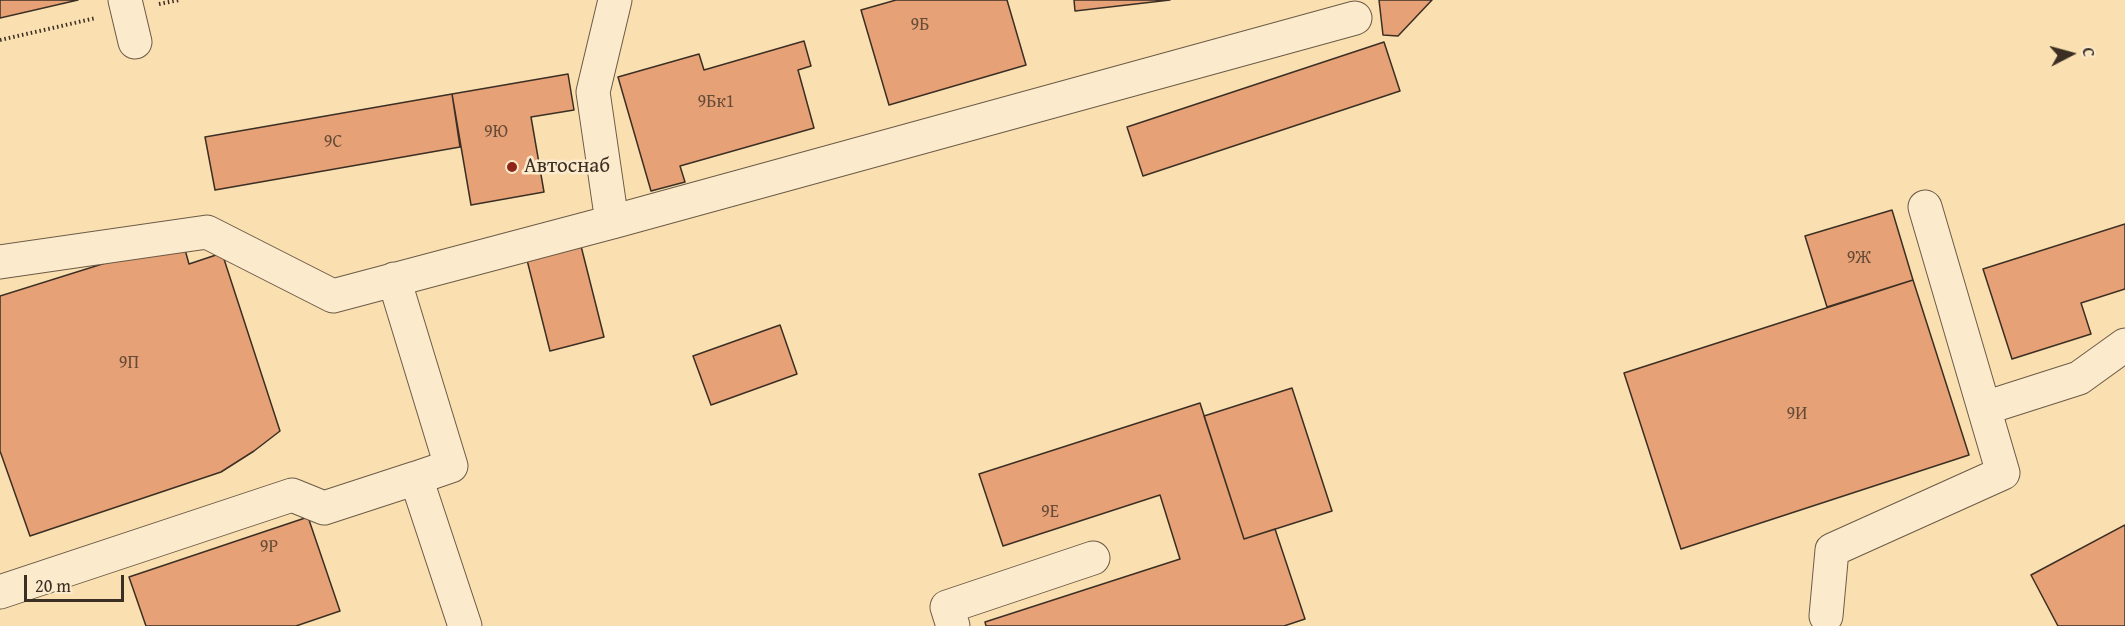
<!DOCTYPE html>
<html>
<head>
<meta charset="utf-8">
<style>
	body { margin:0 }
	#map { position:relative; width:2125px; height:626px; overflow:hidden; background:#fadfb0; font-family:"Gentium Book Plus",serif }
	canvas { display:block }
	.north { position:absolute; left:2041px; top:24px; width:60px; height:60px; -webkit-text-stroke:4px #fceacc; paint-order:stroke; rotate:84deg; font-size:16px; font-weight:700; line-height:24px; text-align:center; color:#3b2f24 }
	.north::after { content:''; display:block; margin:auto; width:21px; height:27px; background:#3b2f24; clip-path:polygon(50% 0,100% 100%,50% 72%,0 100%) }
	.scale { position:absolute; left:24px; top:575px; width:100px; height:27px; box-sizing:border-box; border:3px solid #3b2f24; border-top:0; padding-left:8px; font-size:18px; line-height:21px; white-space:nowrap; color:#3b2f24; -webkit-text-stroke:4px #fceacc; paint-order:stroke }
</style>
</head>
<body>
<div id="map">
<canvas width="2125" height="626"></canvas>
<div class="north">С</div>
<div class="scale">20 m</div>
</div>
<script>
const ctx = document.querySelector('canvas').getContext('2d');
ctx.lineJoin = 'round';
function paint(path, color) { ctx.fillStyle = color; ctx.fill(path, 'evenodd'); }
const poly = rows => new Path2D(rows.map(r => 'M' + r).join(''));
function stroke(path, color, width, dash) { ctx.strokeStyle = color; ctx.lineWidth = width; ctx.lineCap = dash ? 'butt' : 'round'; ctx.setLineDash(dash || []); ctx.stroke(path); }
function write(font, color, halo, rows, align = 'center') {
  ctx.font = font + ' "Gentium Book Plus",serif'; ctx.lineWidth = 5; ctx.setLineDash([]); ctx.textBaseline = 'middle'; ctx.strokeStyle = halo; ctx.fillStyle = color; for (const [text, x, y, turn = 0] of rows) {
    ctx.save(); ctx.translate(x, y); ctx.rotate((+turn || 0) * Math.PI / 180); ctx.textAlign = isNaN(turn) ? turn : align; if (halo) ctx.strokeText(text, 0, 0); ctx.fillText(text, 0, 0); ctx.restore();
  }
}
const building = poly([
	[0,0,78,0,0,18,0,0],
	[896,0,1007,0,1026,65,889,105,861,10,896,0],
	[1074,0,1170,0,1075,11,1074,0],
	[1379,0,1432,0,1398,36,1383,35,1379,0],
	[804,41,811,66,798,70,814,128,680,166,685,182,651,191,618,77,699,54,704,70,804,41],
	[1384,42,1400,91,1143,176,1127,127,1384,42],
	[568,74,574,110,531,117,544,192,471,205,452,94,568,74],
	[452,94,460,147,215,190,205,137,452,94],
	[1892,210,1913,280,1827,307,1805,236,1892,210],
	[2125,224,2125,289,2081,303,2091,334,2012,359,1983,269,2125,224],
	[182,239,189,264,222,253,280,431,254,451,221,472,30,536,0,451,0,296,182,239],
	[581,246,604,337,550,351,527,260,581,246],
	[1913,280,1969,455,1681,549,1624,373,1913,280],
	[780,325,797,374,711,405,693,356,780,325],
	[1292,388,1332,511,1244,539,1204,416,1292,388],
	[1200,403,1244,539,1275,529,1305,619,1284,626,986,626,985,622,1180,559,1160,495,1003,546,979,474,1200,403],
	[308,517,340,611,296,626,146,626,129,577,308,517],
	[2125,525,2125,626,2058,626,2031,575,2125,525]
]);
paint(building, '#e7a176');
stroke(building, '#3b2f24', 1.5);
const minor = poly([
	[125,0,135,42],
	[612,222,1355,18],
	[0,262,207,232,333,296,612,222,593,92,615,0],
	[394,279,451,466,416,478,465,626],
	[1985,408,2079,378,2125,345],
	[0,592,292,495,324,508,416,478],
	[1826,616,1832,550,2003,473,1925,207],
	[953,626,947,607,1093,558]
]);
stroke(minor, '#6b5b47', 35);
stroke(poly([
	[159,4,179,0],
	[0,40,96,18]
]), '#3b2f24', 4, [1.5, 3]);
stroke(minor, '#fceacc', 33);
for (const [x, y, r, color] of [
	[512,167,6,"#8f2418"]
]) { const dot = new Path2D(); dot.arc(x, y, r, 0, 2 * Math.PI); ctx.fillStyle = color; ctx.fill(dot); stroke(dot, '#fceacc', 2); }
write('18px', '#664c38', null, [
	["9Б",920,25],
	["9Бк1",716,102],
	["9Ю",496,132],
	["9С",333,142],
	["9Ж",1859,258],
	["9П",129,363],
	["9И",1797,414],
	["9Е",1050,512],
	["9Р",269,547]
]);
write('21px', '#3b2f24', '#fceacc', [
	["Автоснаб",524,167]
], 'left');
</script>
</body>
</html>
